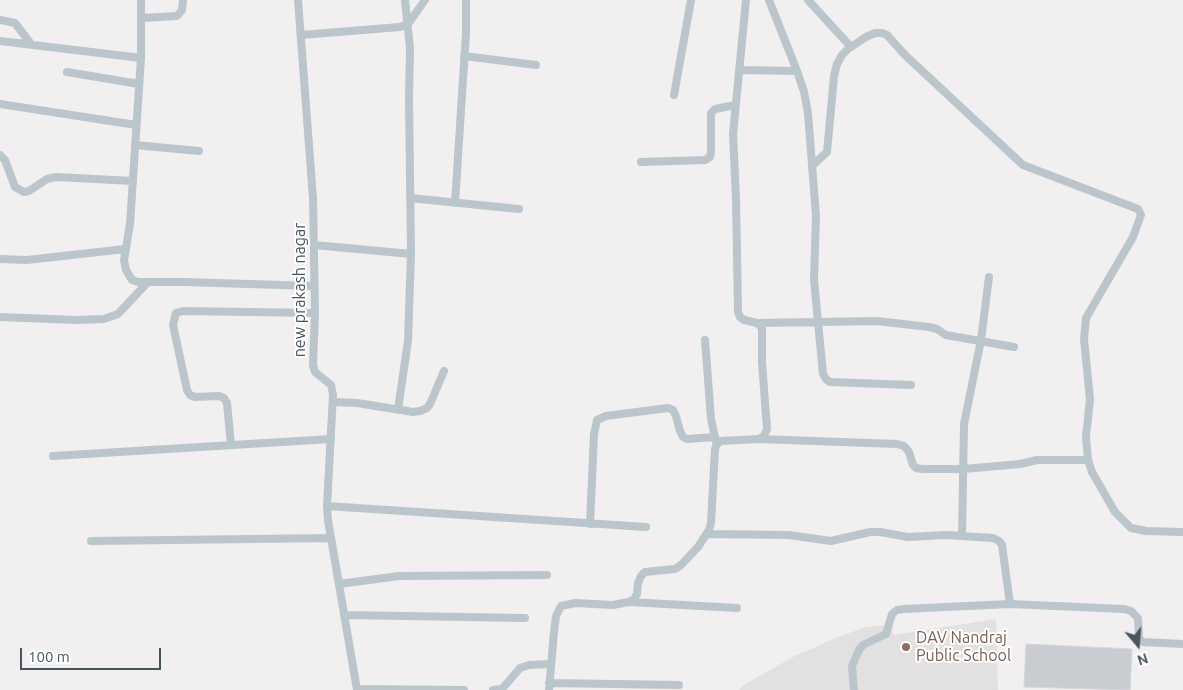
<!DOCTYPE html>
<html>
<head>
<meta charset="utf-8">
<style>
	body { margin:0 }
	#map { position:relative; width:1183px; height:690px; overflow:hidden; background:#f1efef; font-family:Ubuntu,sans-serif }
	canvas { display:block }
	.north { position:absolute; left:1113px; top:620px; width:50px; height:50px; -webkit-text-stroke:4px #fff; paint-order:stroke; rotate:162deg; font-size:14px; font-weight:700; line-height:20px; text-align:center; color:#47555d }
	.north::after { content:''; display:block; margin:auto; width:18px; height:22px; background:#47555d; clip-path:polygon(50% 0,100% 100%,50% 72%,0 100%) }
	.scale { position:absolute; left:20px; top:648px; width:141px; height:22px; box-sizing:border-box; border:2px solid #47555d; border-top:0; padding-left:6px; font-size:15px; line-height:18px; white-space:nowrap; color:#47555d; -webkit-text-stroke:4px #fff; paint-order:stroke }
</style>
</head>
<body>
<div id="map">
<canvas width="1183" height="690"></canvas>
<div class="north">N</div>
<div class="scale">100 m</div>
</div>
<script>
const ctx = document.querySelector('canvas').getContext('2d');
ctx.lineJoin = 'round';
function paint(path, color) { ctx.fillStyle = color; ctx.fill(path, 'evenodd'); }
const poly = rows => new Path2D(rows.map(r => 'M' + r).join(''));
function stroke(path, color, width, dash) { ctx.strokeStyle = color; ctx.lineWidth = width; ctx.lineCap = dash ? 'butt' : 'round'; ctx.setLineDash(dash || []); ctx.stroke(path); }
function write(font, color, halo, rows, align = 'center') {
  ctx.font = font + ' Ubuntu,sans-serif'; ctx.lineWidth = 4; ctx.setLineDash([]); ctx.textBaseline = 'middle'; ctx.strokeStyle = halo; ctx.fillStyle = color; for (const [text, x, y, turn = 0] of rows) {
    ctx.save(); ctx.translate(x, y); ctx.rotate((+turn || 0) * Math.PI / 180); ctx.textAlign = isNaN(turn) ? turn : align; if (halo) ctx.strokeText(text, 0, 0); ctx.fillText(text, 0, 0); ctx.restore();
  }
}
paint(poly([
	[996,619,998,690,739,690,742,686,793,657,838,637,866,627,889,625,894,635]
]), '#e2e0e1');
const building = poly([
	[1026,644,1132,649,1130,690,1024,687,1026,644]
]);
paint(building, '#c9cdd2');
stroke(building, '#d3d6db', 1);
stroke(poly([
	[141,0,141,58,130,224,124,260,126,270,132,280,138,282,183,282,314,286],
	[298,0,313,198,315,313,313,365,315,372,331,385,333,395,327,506,328,520,357,690],
	[769,0,797,71,804,92,808,113,816,216,814,280,823,374,826,379,830,382,911,385],
	[808,0,851,47],
	[141,18,177,16,182,10,183,0],
	[0,20,15,23,31,44],
	[301,35,400,27,408,24,425,0],
	[0,41,141,58],
	[464,56,536,65],
	[739,70,797,71],
	[67,72,139,84],
	[674,95,691,0],
	[0,104,136,125],
	[135,145,199,151],
	[0,155,5,160,15,187,24,192,29,191,47,179,56,177,133,181],
	[641,162,705,160,710,157,711,151,711,113,715,109,735,105],
	[813,165,827,152,834,76,837,64,842,55,848,49,866,37,875,33,882,33,887,35,905,55,1023,165,1138,209,1141,215,1133,237,1086,318,1084,339,1090,399,1086,437,1088,460,1092,472,1115,512,1131,528,1146,531,1183,532],
	[410,198,519,209],
	[455,203,466,33,466,0],
	[314,245,411,254],
	[0,259,27,260,125,249],
	[0,317,76,320,104,319,118,314,148,282],
	[757,323,877,321,929,327,937,329,946,335,1014,347],
	[705,340,711,419,716,442],
	[333,402,357,403,413,412,420,411,427,408,430,404,444,371],
	[398,409,408,341,411,254,409,97,410,48,405,0],
	[759,439,897,444,904,446,909,452,913,465,916,468,922,469,964,469,1020,464,1037,460,1088,460],
	[231,445,227,403,224,398,219,396,195,397,190,395,187,390,173,325,176,313,183,311,315,313],
	[53,456,331,439],
	[327,506,646,527],
	[590,524,594,434,597,420,606,416,668,408,673,410,676,416,680,431,683,437,687,439,715,437],
	[707,534,789,535,831,541,870,532,880,532,908,537,946,535,993,538,999,541,1002,545,1010,604],
	[962,536,964,424,981,340,989,277],
	[91,541,331,538],
	[339,584,399,576,547,575],
	[629,602,737,608],
	[344,615,525,618],
	[549,683,679,685],
	[357,689,464,690],
	[493,690,502,689,520,668,529,665,551,664],
	[549,690,554,632,556,616,561,606,575,603,613,605,628,602,634,599,637,594,638,583,641,576,645,572,675,569,681,565,698,547,709,530,711,523,715,449,717,444,721,441,759,439,764,436,767,429,762,362,762,328,757,323,744,320,740,317,738,312,736,198,733,134,746,0],
	[854,690,852,666,859,650,863,645,886,634,892,614,897,610,904,609,1010,604,1124,609,1131,611,1138,618,1139,638,1143,642,1183,644]
]), '#bac5cc', 8);
for (const [x, y, r, color] of [
	[906,647,5,"#8d6e63"]
]) { const dot = new Path2D(); dot.arc(x, y, r, 0, 2 * Math.PI); ctx.fillStyle = color; ctx.fill(dot); stroke(dot, '#fff', 2); }
write('16px', '#47555d', '#fff', [
	["new prakash nagar",300,290,-90]
]);
write('16px', '#785e54', '#fff', [
	["DAV Nandraj",916,638],
	["Public School",916,656]
], 'left');
</script>
</body>
</html>
